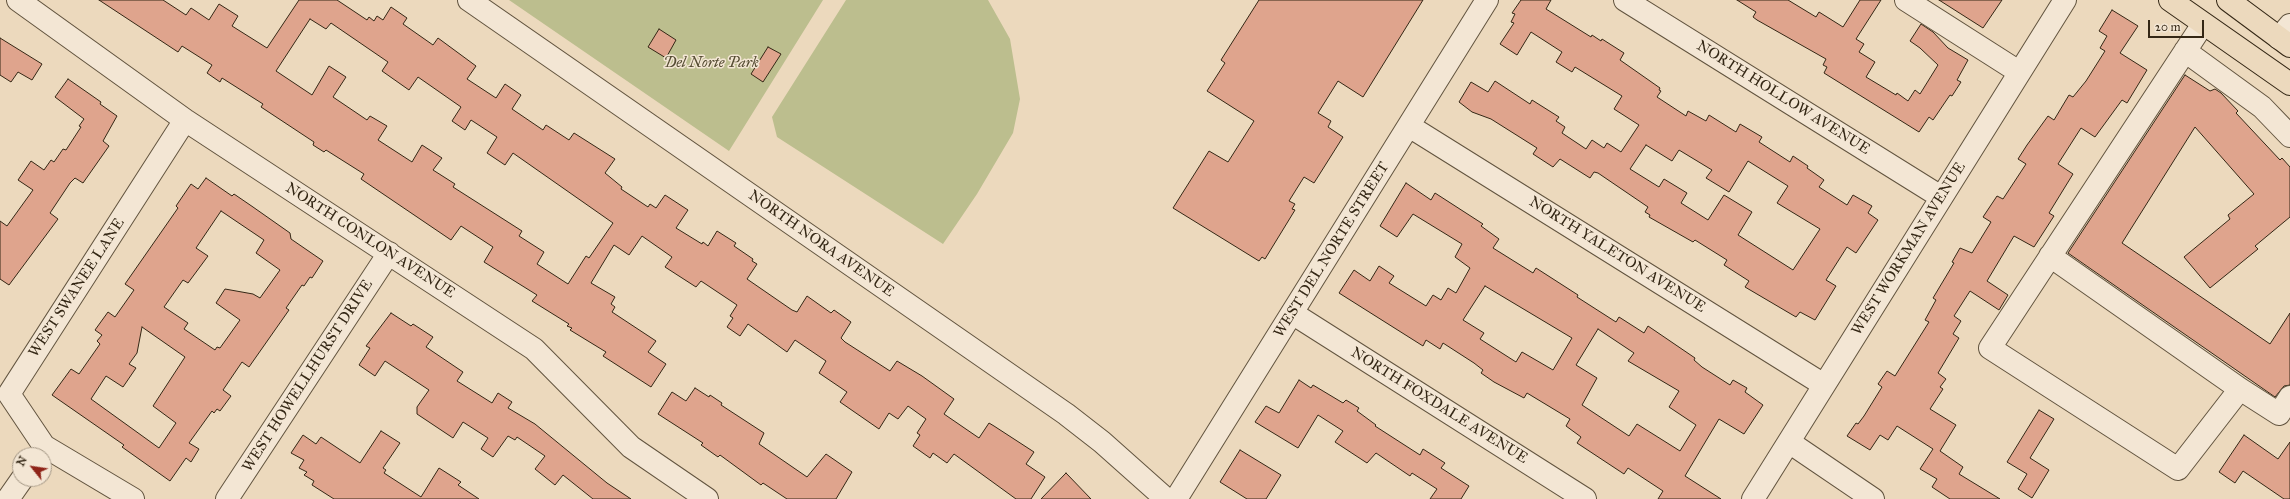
<!DOCTYPE html>
<html>
<head>
<meta charset="utf-8">
<style>
	body { margin:0 }
	#map { position:relative; width:2290px; height:499px; overflow:hidden; background:#ecd9bd; font-family:"IM FELL Great Primer",serif }
	canvas { display:block }
	.north { position:absolute; left:12px; top:447px; width:40px; height:40px; box-sizing:border-box; background:#f3e6d4; border:1px solid #a79a88; border-radius:50%; rotate:300deg; font-size:11px; font-weight:700; line-height:16px; text-align:center; color:#342715 }
	.north::after { content:''; display:block; margin:auto; width:14px; height:18px; background:#8f2418; clip-path:polygon(50% 0,100% 100%,50% 72%,0 100%) }
	.scale { position:absolute; left:2148px; top:20px; width:56px; height:18px; box-sizing:border-box; border:2px solid #342715; border-top:0; padding-left:5px; font-size:12px; line-height:14px; white-space:nowrap; color:#342715; -webkit-text-stroke:3px #f3e6d4; paint-order:stroke }
</style>
</head>
<body>
<div id="map">
<canvas width="2290" height="499"></canvas>
<div class="north">N</div>
<div class="scale">20 m</div>
</div>
<script>
const ctx = document.querySelector('canvas').getContext('2d');
ctx.lineJoin = 'round';
function paint(path, color) { ctx.fillStyle = color; ctx.fill(path, 'evenodd'); }
const poly = rows => new Path2D(rows.map(r => 'M' + r).join(''));
function stroke(path, color, width, dash) { ctx.strokeStyle = color; ctx.lineWidth = width; ctx.lineCap = dash ? 'butt' : 'round'; ctx.setLineDash(dash || []); ctx.stroke(path); }
function write(font, color, halo, rows, align = 'center') {
  ctx.font = font + ' "IM FELL Great Primer",serif'; ctx.lineWidth = 3; ctx.setLineDash([]); ctx.textBaseline = 'middle'; ctx.strokeStyle = halo; ctx.fillStyle = color; for (const [text, x, y, turn = 0] of rows) {
    ctx.save(); ctx.translate(x, y); ctx.rotate((+turn || 0) * Math.PI / 180); ctx.textAlign = isNaN(turn) ? turn : align; if (halo) ctx.strokeText(text, 0, 0); ctx.fillText(text, 0, 0); ctx.restore();
  }
}
paint(poly([
	[509,0,823,0,729,151],
	[846,0,988,0,1010,39,1020,99,1013,133,977,194,943,244,777,137,772,117]
]), '#bcbe8e');
const building = poly([
	[99,0,163,0,186,15,191,8,209,20,219,4,238,16,232,26,267,48,299,0,337,0,367,20,369,17,374,21,377,16,383,20,391,7,407,18,403,24,433,45,438,38,476,66,467,79,496,98,505,84,521,95,512,109,543,130,546,125,569,140,574,133,615,159,605,173,622,187,621,189,648,207,650,204,656,208,665,195,688,210,676,228,702,244,703,242,708,246,717,231,736,243,734,246,753,259,752,261,757,264,747,279,792,310,797,312,807,296,831,313,834,310,851,322,841,338,845,342,890,371,897,361,922,376,954,399,944,414,979,438,989,423,994,426,1034,452,1026,464,1045,477,1031,499,1016,499,954,454,947,463,933,453,930,458,913,446,920,435,917,433,926,419,908,406,898,419,889,413,879,429,840,402,847,392,819,373,826,361,795,340,787,352,748,324,740,336,727,327,733,318,730,316,737,305,701,281,696,287,665,267,672,257,642,236,629,255,614,245,591,283,615,297,611,304,615,307,612,312,656,341,648,352,666,364,651,387,603,356,606,352,570,330,572,328,567,326,569,324,532,301,537,295,484,262,493,247,461,226,451,240,361,179,364,174,326,150,324,152,313,145,314,142,261,107,263,104,222,78,220,82,207,73,212,65,182,46,178,52,99,0],
	[310,19,326,29,331,23,388,62,382,71,409,90,418,77,461,107,452,121,465,130,471,120,497,137,487,153,505,165,513,153,613,223,589,258,586,256,568,284,537,264,544,252,519,236,522,231,453,187,455,184,433,170,442,158,422,145,412,162,378,140,387,126,370,116,367,120,333,97,346,77,329,66,312,95,276,71,310,19],
	[1259,0,1423,0,1363,97,1338,81,1318,113,1331,121,1328,127,1343,137,1314,183,1304,177,1289,201,1295,204,1292,209,1295,210,1265,259,1262,257,1259,261,1173,208,1209,151,1228,162,1254,121,1207,91,1225,63,1221,60,1259,0],
	[1521,0,1551,0,1546,9,1591,37,1592,35,1601,41,1602,39,1624,53,1620,60,1660,88,1659,90,1661,91,1657,97,1686,116,1688,111,1706,121,1709,115,1736,132,1740,124,1762,137,1759,142,1790,162,1793,156,1808,166,1807,168,1824,180,1819,187,1847,205,1853,195,1872,206,1868,213,1878,220,1856,253,1847,247,1826,280,1836,286,1815,320,1800,312,1796,317,1745,287,1749,281,1724,265,1727,260,1695,240,1693,242,1649,217,1650,215,1645,212,1648,207,1598,173,1594,172,1590,178,1560,159,1553,167,1533,154,1537,148,1491,119,1472,112,1459,102,1471,82,1488,92,1495,81,1530,104,1532,100,1559,117,1556,121,1565,127,1562,133,1586,149,1592,140,1604,148,1607,143,1621,152,1639,125,1614,109,1622,96,1575,67,1572,72,1556,62,1562,52,1531,32,1517,55,1500,44,1514,23,1511,22,1515,14,1512,13,1521,0],
	[1646,145,1672,161,1679,150,1712,170,1706,178,1729,192,1748,161,1788,186,1777,203,1820,229,1793,270,1738,235,1752,212,1724,195,1708,220,1681,203,1687,193,1664,179,1659,187,1630,169,1646,145],
	[1737,0,1788,0,1816,17,1819,12,1843,27,1860,0,1881,0,1856,39,1864,44,1859,52,1875,62,1866,77,1896,95,1897,93,1908,101,1915,90,1920,94,1938,65,1920,48,1910,41,1921,24,1933,32,1948,48,1968,60,1957,80,1961,82,1952,96,1950,95,1933,120,1929,117,1919,132,1824,73,1827,67,1823,65,1826,59,1757,20,1753,17,1756,12,1737,0],
	[1939,0,2002,0,1983,28,1939,0],
	[2112,10,2138,26,2120,53,2147,70,2127,103,2122,100,2095,137,2081,128,2058,164,2073,174,2049,213,2054,216,2034,247,2014,236,1987,281,2008,295,1999,310,1970,291,1954,316,1961,321,1953,334,1959,338,1938,373,1946,379,1940,387,1943,389,1930,409,1956,425,1940,451,1963,467,1959,474,2000,499,1950,499,1932,487,1937,479,1920,469,1933,449,1897,426,1888,440,1880,435,1870,450,1847,436,1856,423,1858,424,1864,416,1882,387,1878,384,1887,371,1895,376,1929,322,1925,320,1936,300,1933,298,1954,263,1952,262,1960,248,1972,253,1991,222,1983,217,1997,196,2003,199,2026,164,2018,159,2027,145,2048,116,2054,120,2069,95,2073,97,2086,81,2105,51,2100,48,2107,36,2099,31,2112,10],
	[659,29,676,40,666,58,648,47,659,29],
	[0,38,42,64,32,80,18,72,11,82,0,75,0,38],
	[768,47,781,54,763,82,751,74,768,47],
	[2185,75,2210,91,2215,89,2221,93,2238,111,2236,113,2280,160,2282,158,2290,167,2290,217,2255,246,2258,249,2210,288,2184,257,2230,219,2228,215,2254,194,2195,127,2122,243,2270,344,2290,313,2290,385,2284,386,2275,397,2068,253,2185,75],
	[68,79,101,102,100,104,117,116,103,141,109,146,83,183,75,178,70,183,50,213,58,219,9,285,0,279,0,221,7,226,33,190,18,180,31,161,44,170,51,160,54,162,63,149,66,150,81,127,79,126,84,119,55,97,68,79],
	[206,178,232,196,234,194,253,207,290,233,291,239,323,261,312,278,310,277,304,286,302,285,286,308,289,310,249,367,242,362,223,390,231,396,220,411,217,409,214,413,212,411,189,443,199,449,191,462,186,458,170,481,122,447,124,445,52,395,71,369,79,374,100,344,97,341,102,335,95,330,108,312,115,317,134,290,125,284,178,208,176,206,191,184,198,189,206,178],
	[221,211,264,240,256,253,280,270,260,298,253,294,225,289,216,303,240,320,220,348,217,347,215,350,184,329,188,323,164,307,183,280,188,283,208,256,196,248,221,211],
	[142,327,185,357,153,406,176,423,159,448,91,399,106,376,123,387,136,368,129,364,137,353,142,327],
	[1406,183,1431,200,1435,193,1483,224,1481,226,1499,239,1493,248,1533,273,1536,268,1578,295,1577,297,1616,322,1619,317,1644,333,1648,326,1695,358,1694,360,1702,367,1730,385,1733,380,1747,388,1745,392,1763,405,1744,434,1719,419,1685,476,1721,499,1658,499,1663,491,1628,468,1624,474,1577,443,1581,437,1566,426,1570,419,1527,393,1524,398,1494,382,1481,373,1483,370,1474,363,1443,343,1440,349,1426,340,1423,346,1339,293,1354,270,1370,281,1379,266,1394,276,1389,283,1426,306,1433,295,1441,300,1448,288,1456,293,1470,268,1455,257,1462,244,1413,214,1397,237,1380,226,1406,183],
	[1485,286,1572,338,1553,370,1522,352,1516,362,1480,339,1484,333,1463,320,1485,286],
	[1598,329,1634,353,1628,361,1679,391,1669,407,1696,425,1680,451,1637,424,1629,436,1582,405,1597,378,1576,365,1598,329],
	[391,313,411,326,413,324,433,337,426,347,463,372,457,381,492,403,498,393,512,402,508,408,535,424,607,483,631,499,593,499,563,475,555,485,535,469,545,456,517,437,515,440,508,436,493,457,481,449,488,438,463,422,453,438,417,414,417,407,429,390,385,361,375,376,359,365,370,348,366,346,391,313],
	[1299,380,1311,388,1313,385,1343,403,1346,400,1359,408,1357,411,1376,425,1375,426,1420,455,1423,449,1445,463,1441,468,1469,486,1461,499,1430,499,1437,489,1412,473,1410,476,1376,453,1367,463,1335,442,1343,431,1318,415,1298,448,1255,422,1266,406,1279,413,1299,380],
	[695,388,709,397,710,395,722,403,721,405,764,433,759,444,807,477,826,454,852,472,836,499,787,499,763,483,761,485,720,455,718,457,701,445,703,443,658,414,672,392,686,401,695,388],
	[2039,410,2054,419,2030,458,2049,470,2032,498,2018,489,2027,474,2007,462,2039,410],
	[381,431,400,443,383,468,386,470,384,473,421,497,439,468,461,482,458,485,479,499,334,499,312,485,314,481,304,475,307,472,299,468,304,460,291,453,303,435,316,444,321,437,360,463,381,431],
	[2244,435,2278,459,2290,442,2290,499,2284,499,2243,471,2235,483,2219,472,2244,435],
	[1240,450,1281,475,1266,499,1247,499,1220,482,1240,450],
	[1066,473,1091,499,1041,499,1066,473]
]);
paint(building, '#dfa48d');
stroke(building, '#342715', 1);
const minor = poly([
	[18,0,185,120,534,349,631,447,707,499],
	[469,0,1066,414,1102,442,1166,499],
	[1625,0,1941,197],
	[1906,0,2019,72],
	[2203,24,1990,348,2178,469,2240,389,2279,414,2290,397],
	[2279,38,2290,25],
	[2185,51,2262,107,2290,136],
	[1409,126,1824,385],
	[2050,256,2240,389],
	[1292,313,1585,499],
	[1789,442,1873,499],
	[8,499,22,479],
	[133,499,44,446,9,394,185,120],
	[227,499,389,253],
	[1176,499,1487,0],
	[1753,499,2065,0]
]);
const major = poly([
	[2170,0,2290,84],
	[2228,0,2290,46]
]);
stroke(minor, '#62543f', 24);
stroke(major, '#342715', 24);
stroke(minor, '#f3e6d4', 22);
stroke(major, '#ecd9bd', 22);
write('italic 15px', '#564d33', '#f3e6d4', [
	["Del Norte Park",711,63]
]);
write('15px', '#342715', '#f3e6d4', [
	["NORTH HOLLOW AVENUE",1783,98,32],
	["NORTH CONLON AVENUE",370,241,33],
	["NORTH NORA AVENUE",821,244,35],
	["WEST WORKMAN AVENUE",1909,249,-58],
	["WEST DEL NORTE STREET",1332,250,-58],
	["NORTH YALETON AVENUE",1617,255,32],
	["WEST SWANEE LANE",77,288,-57],
	["WEST HOWELLHURST DRIVE",308,376,-57],
	["NORTH FOXDALE AVENUE",1439,406,32]
]);
</script>
</body>
</html>
